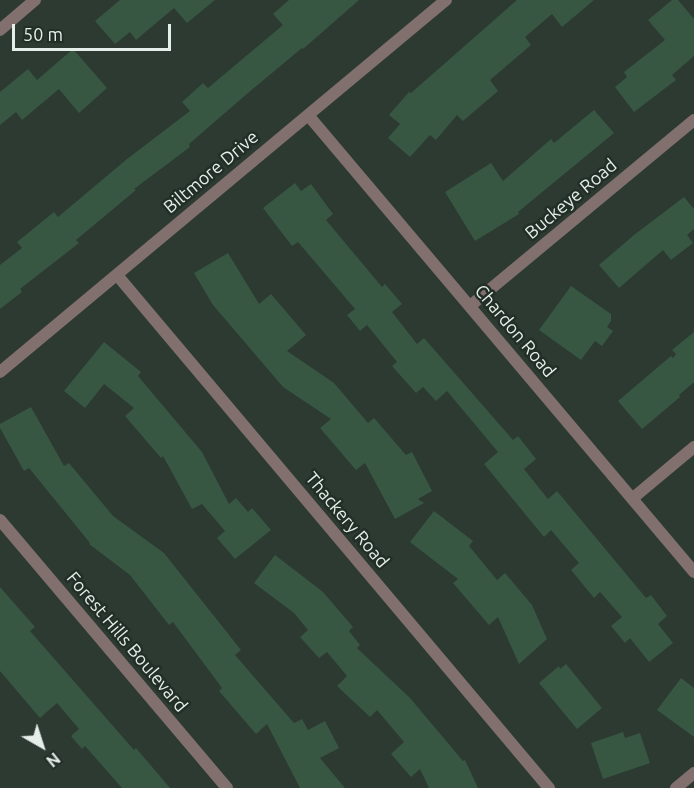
<!DOCTYPE html>
<html>
<head>
<meta charset="utf-8">
<style>
	body { margin:0 }
	#map { position:relative; width:694px; height:788px; overflow:hidden; background:#2c3a31; font-family:Ubuntu,sans-serif }
	canvas { display:block }
	.north { position:absolute; left:12px; top:716px; width:60px; height:60px; -webkit-text-stroke:4px #222f27; paint-order:stroke; rotate:141deg; font-size:16px; font-weight:700; line-height:24px; text-align:center; color:#e5eee8 }
	.north::after { content:''; display:block; margin:auto; width:21px; height:27px; background:#e5eee8; clip-path:polygon(50% 0,100% 100%,50% 72%,0 100%) }
	.scale { position:absolute; left:12px; top:24px; width:159px; height:27px; box-sizing:border-box; border:3px solid #e5eee8; border-top:0; padding-left:8px; font-size:18px; line-height:21px; white-space:nowrap; color:#e5eee8; -webkit-text-stroke:4px #222f27; paint-order:stroke }
</style>
</head>
<body>
<div id="map">
<canvas width="694" height="788"></canvas>
<div class="north">N</div>
<div class="scale">50 m</div>
</div>
<script>
const ctx = document.querySelector('canvas').getContext('2d');
ctx.lineJoin = 'round';
function paint(path, color) { ctx.fillStyle = color; ctx.fill(path, 'evenodd'); }
const poly = rows => new Path2D(rows.map(r => 'M' + r).join(''));
function stroke(path, color, width, dash) { ctx.strokeStyle = color; ctx.lineWidth = width; ctx.lineCap = dash ? 'butt' : 'round'; ctx.setLineDash(dash || []); ctx.stroke(path); }
function write(font, color, halo, rows, align = 'center') {
  ctx.font = font + ' Ubuntu,sans-serif'; ctx.lineWidth = 5; ctx.setLineDash([]); ctx.textBaseline = 'middle'; ctx.strokeStyle = halo; ctx.fillStyle = color; for (const [text, x, y, turn = 0] of rows) {
    ctx.save(); ctx.translate(x, y); ctx.rotate((+turn || 0) * Math.PI / 180); ctx.textAlign = isNaN(turn) ? turn : align; if (halo) ctx.strokeText(text, 0, 0); ctx.fillText(text, 0, 0); ctx.restore();
  }
}
paint(poly([
	[120,0,215,0,187,23,174,8,136,40,130,32,115,44,95,21],
	[289,0,359,0,303,49,302,48,248,93,189,144,190,147,134,189,136,190,76,240,79,243,20,289,22,292,0,309,0,265,22,248,17,242,54,212,58,217,127,159,190,111,182,102,203,83,208,88,283,25,273,14],
	[517,0,594,0,562,27,552,14,525,37,531,45,490,80,498,91,463,121,457,115,436,140,430,135,410,157,388,138,400,124,389,115,409,92,411,93],
	[672,0,678,0,694,19,694,56,672,75,676,80,634,112,615,87,627,77,624,72,665,40,648,20],
	[73,49,107,88,79,113,59,89,22,120,16,112,0,125,0,92,28,69,37,80],
	[594,110,614,133,518,212,519,214,475,241,445,192,491,163,503,181,551,139,554,143],
	[295,183,301,191,311,184,333,214,326,220,382,287,385,284,402,304,392,312,417,344,424,338,513,440,518,436,536,459,524,469,548,499,557,491,646,598,651,595,667,616,658,624,673,643,649,662,630,638,625,643,611,626,622,617,600,592,594,598,571,570,579,563,551,530,544,537,484,464,498,452,447,391,436,401,423,387,416,393,392,366,397,362,367,325,360,331,347,315,355,309,298,242,292,246,263,208],
	[684,197,694,209,694,229,687,235,693,243,671,260,663,250,619,288,599,265,634,235],
	[228,253,259,304,271,294,306,335,287,351,334,383,368,423,374,418,406,455,412,452,432,491,418,499,424,503,395,519,365,463,356,470,320,428,331,419,283,387,213,305,194,273],
	[571,286,611,314,611,321,607,327,613,331,602,346,595,341,581,360,539,330],
	[694,332,694,382,679,395,680,397,642,429,618,401,671,356,673,358,676,354,672,350],
	[104,342,141,372,138,376,202,452,229,504,236,498,248,512,252,508,271,530,235,559,217,538,225,531,202,504,192,509,163,456,161,458,125,416,134,408,104,384,85,408,64,391],
	[31,407,64,466,69,463,113,516,164,553,241,650,235,655,294,723,302,719,308,730,325,721,339,748,320,758,345,788,300,788,267,724,256,734,219,691,222,688,173,622,169,625,130,575,89,544,90,543,29,468,24,471,0,428,0,424],
	[434,511,473,541,469,546,497,580,505,573,532,605,547,639,519,664,498,617,489,625,453,583,458,579,410,542],
	[275,555,323,592,353,627,349,631,360,645,357,648,410,698,463,761,465,760,478,788,429,788,420,769,411,777,391,754,404,742,377,710,370,717,337,686,347,676,327,652,319,658,300,637,308,630,294,613,254,583],
	[0,587,35,627,30,631,134,750,136,748,170,788,122,788,85,746,82,749,71,736,79,729,57,703,40,718,0,671],
	[566,664,602,708,577,729,539,683,559,666,560,669],
	[681,678,694,688,694,737,657,710],
	[623,732,625,738,640,733,650,763,603,779,591,743]
]), '#375743');
stroke(poly([
	[0,30,35,0],
	[308,115,694,572],
	[117,275,549,788],
	[470,306,694,120],
	[0,372,446,0],
	[633,498,694,447],
	[0,520,227,788],
	[676,788,694,773]
]), '#82706f', 12);
write('18px', '#e5eee8', '#222f27', [
	["Biltmore Drive",211,172,-40],
	["Buckeye Road",571,199,-40],
	["Chardon Road",515,331,50],
	["Thackery Road",347,520,50],
	["Forest Hills Boulevard",127,642,50]
]);
</script>
</body>
</html>
